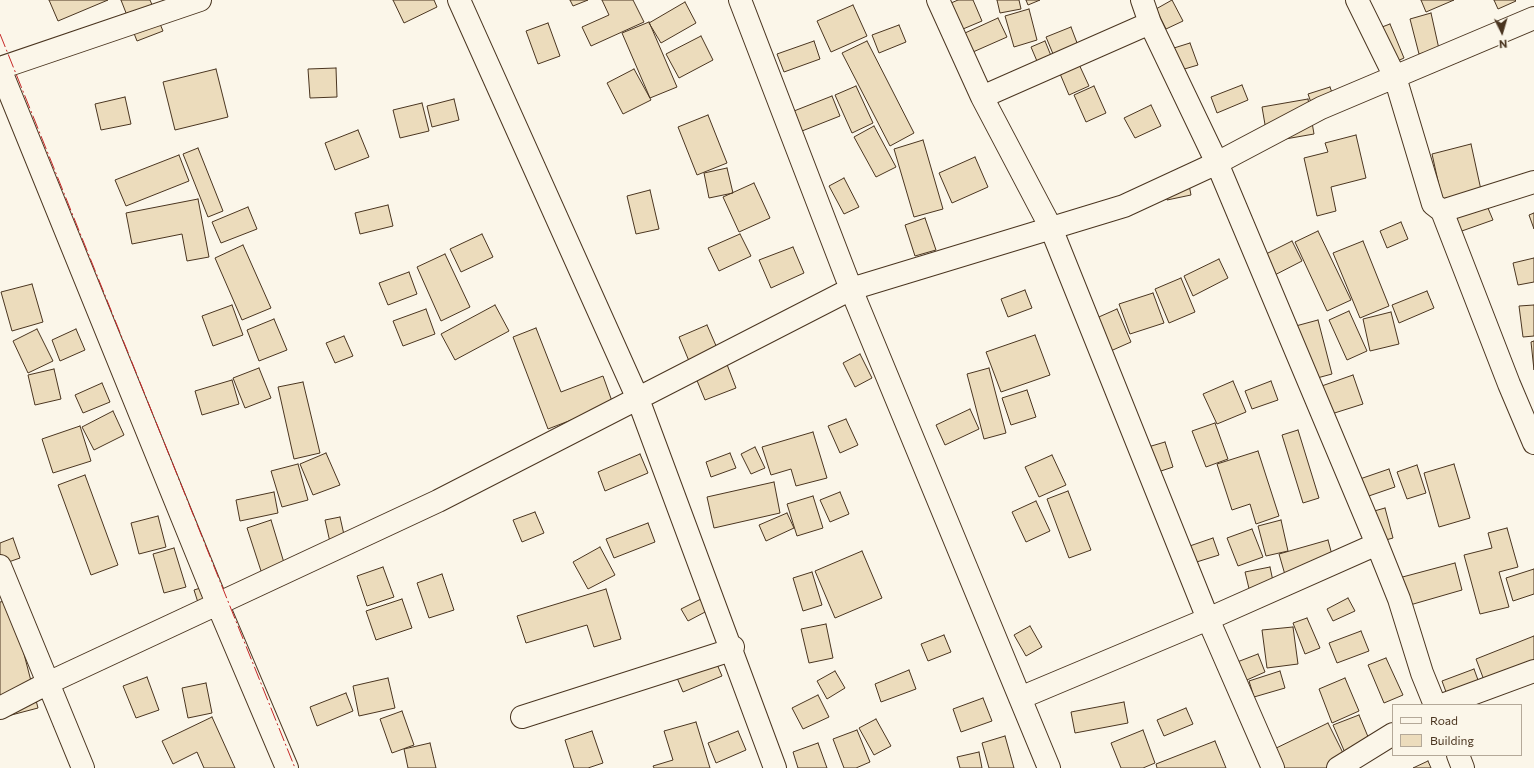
<!DOCTYPE html>
<html>
<head>
<meta charset="utf-8">
<style>
	body { margin:0 }
	#map { position:relative; width:1534px; height:768px; overflow:hidden; background:#fbf6e9; font-family:Commissioner,sans-serif }
	canvas { display:block }
	.legend { position:absolute; left:1392px; top:704px; width:130px; height:52px; box-sizing:border-box; background:#fbf6e9; border:1px solid #b4a999; margin:0; padding:5px 7px; list-style:none; font-size:12px; color:#4a3520 }
	.legend li { display:flex; align-items:center; gap:8px; height:20px }
	.legend b { width:20px; border:1px solid #b4a999 }
	.north { position:absolute; left:1482px; top:12px; width:40px; height:40px; -webkit-text-stroke:3px #fbf6e9; paint-order:stroke; rotate:175deg; font-size:11px; font-weight:700; line-height:16px; text-align:center; color:#4a3520 }
	.north::after { content:''; display:block; margin:auto; width:14px; height:18px; background:#4a3520; clip-path:polygon(50% 0,100% 100%,50% 72%,0 100%) }
</style>
</head>
<body>
<div id="map">
<canvas width="1534" height="768"></canvas>
<ul class="legend">
<li><b style="height:5px;background:#fbf6e9"></b>Road</li>
<li><b style="height:11px;background:#ecdcbc"></b>Building</li>
</ul>
<div class="north">N</div>
</div>
<script>
const ctx = document.querySelector('canvas').getContext('2d');
ctx.lineJoin = 'round';
function paint(path, color) { ctx.fillStyle = color; ctx.fill(path, 'evenodd'); }
const poly = rows => new Path2D(rows.map(r => 'M' + r).join(''));
function stroke(path, color, width, dash) { ctx.strokeStyle = color; ctx.lineWidth = width; ctx.lineCap = dash ? 'butt' : 'round'; ctx.setLineDash(dash || []); ctx.stroke(path); }
const building = poly([
	[49,0,108,0,58,21,49,0],
	[121,0,150,0,163,31,137,41,121,0],
	[393,0,434,0,437,7,404,23,393,0],
	[570,0,588,0,573,6,570,0],
	[602,0,633,0,644,22,591,46,582,27,609,15,602,0],
	[958,0,973,0,982,21,963,29,951,3,958,0],
	[997,0,1019,0,1021,9,1000,13,997,0],
	[1026,0,1040,0,1028,5,1026,0],
	[1172,0,1183,21,1166,29,1156,9,1172,0],
	[1421,0,1454,0,1426,12,1421,0],
	[1494,0,1515,0,1516,1,1498,9,1494,0],
	[685,2,696,23,661,43,649,23,685,2],
	[853,5,867,36,831,52,817,21,853,5],
	[1029,9,1037,40,1014,47,1005,16,1029,9],
	[1431,13,1439,49,1419,54,1410,19,1431,13],
	[998,18,1007,37,973,52,965,33,998,18],
	[649,22,677,87,650,98,622,33,649,22],
	[548,23,560,56,538,64,526,31,548,23],
	[1390,24,1404,58,1389,65,1374,30,1390,24],
	[899,25,906,42,879,53,872,35,899,25],
	[1071,27,1082,56,1058,66,1046,37,1071,27],
	[701,36,713,60,679,78,666,54,701,36],
	[814,41,820,59,784,72,777,54,814,41],
	[867,41,914,133,890,146,842,53,867,41],
	[1045,41,1056,68,1042,73,1031,47,1045,41],
	[1190,43,1198,65,1181,70,1174,48,1190,43],
	[1077,60,1089,86,1069,95,1058,69,1077,60],
	[336,68,337,97,310,98,308,69,336,68],
	[216,69,228,117,175,130,163,82,216,69],
	[634,69,651,100,623,114,607,83,634,69],
	[1242,85,1248,100,1217,113,1211,97,1242,85],
	[856,86,873,123,852,133,835,95,856,86],
	[1094,86,1106,113,1086,122,1074,95,1094,86],
	[1330,87,1336,104,1314,111,1308,94,1330,87],
	[832,96,840,116,802,131,794,111,832,96],
	[125,97,131,124,101,130,95,104,125,97],
	[454,99,459,120,432,127,427,106,454,99],
	[1308,99,1314,134,1268,142,1262,107,1308,99],
	[422,103,429,131,400,138,393,110,422,103],
	[1151,105,1161,126,1135,138,1124,118,1151,105],
	[708,115,727,163,697,175,678,127,708,115],
	[874,126,896,167,876,177,854,137,874,126],
	[358,130,369,157,335,170,325,143,358,130],
	[1356,135,1366,178,1331,187,1336,211,1317,216,1304,158,1328,152,1325,143,1356,135],
	[923,140,943,209,914,217,894,149,923,140],
	[1471,144,1481,190,1442,199,1432,154,1471,144],
	[198,148,223,211,208,217,183,154,198,148],
	[179,155,189,181,126,206,115,180,179,155],
	[975,157,988,187,952,203,939,173,975,157],
	[727,168,733,193,709,198,704,173,727,168],
	[1187,174,1191,195,1167,200,1163,180,1187,174],
	[844,178,859,207,844,214,829,186,844,178],
	[754,183,770,218,739,232,723,197,754,183],
	[650,190,659,229,636,234,627,196,650,190],
	[198,199,209,257,187,261,182,234,132,244,126,213,198,199],
	[1485,201,1493,220,1459,232,1452,214,1485,201],
	[388,205,393,226,360,234,355,213,388,205],
	[248,207,257,229,221,243,212,222,248,207],
	[1534,213,1534,229,1529,215,1534,213],
	[925,218,936,250,915,256,905,225,925,218],
	[1401,222,1408,239,1387,248,1380,231,1401,222],
	[1318,231,1351,300,1327,311,1295,242,1318,231],
	[482,234,493,257,461,272,450,249,482,234],
	[740,234,751,256,719,271,708,248,740,234],
	[1292,241,1302,261,1265,280,1254,260,1292,241],
	[1363,241,1389,306,1360,318,1333,253,1363,241],
	[243,245,271,308,242,320,215,258,243,245],
	[793,247,804,273,771,288,759,260,793,247],
	[445,254,470,307,441,321,417,267,445,254],
	[1534,258,1534,282,1518,285,1513,263,1534,258],
	[1219,259,1228,278,1193,296,1184,276,1219,259],
	[409,272,417,294,388,305,379,283,409,272],
	[1181,278,1195,312,1169,323,1155,289,1181,278],
	[32,284,43,322,12,331,1,292,32,284],
	[1025,290,1032,308,1008,317,1001,299,1025,290],
	[1427,291,1434,308,1399,323,1392,305,1427,291],
	[1153,293,1164,323,1130,334,1119,304,1153,293],
	[232,305,243,335,213,346,202,316,232,305],
	[495,305,509,331,455,360,441,334,495,305],
	[1534,305,1534,336,1523,337,1519,306,1534,305],
	[426,309,435,334,403,346,393,321,426,309],
	[1117,309,1131,342,1106,353,1092,320,1117,309],
	[1349,311,1367,351,1347,360,1329,320,1349,311],
	[1391,312,1399,344,1370,351,1363,319,1391,312],
	[274,319,287,350,259,361,247,330,274,319],
	[1318,320,1332,374,1306,381,1292,327,1318,320],
	[707,325,717,348,689,361,679,337,707,325],
	[536,328,561,392,603,376,613,404,548,429,513,337,536,328],
	[37,329,53,361,28,373,13,341,37,329],
	[76,329,85,350,60,361,52,340,76,329],
	[1035,335,1050,375,1001,392,986,352,1035,335],
	[344,336,353,356,335,363,326,343,344,336],
	[1534,341,1534,370,1531,342,1534,341],
	[723,354,736,388,705,400,691,366,723,354],
	[860,354,872,378,855,387,843,363,860,354],
	[259,368,271,398,245,408,233,378,259,368],
	[989,368,1006,433,984,439,967,374,989,368],
	[54,369,61,399,35,405,28,375,54,369],
	[1353,375,1363,404,1325,416,1316,388,1353,375],
	[232,380,239,404,202,415,195,391,232,380],
	[1233,381,1246,412,1217,424,1203,394,1233,381],
	[1271,381,1278,400,1252,409,1245,391,1271,381],
	[303,382,320,453,294,459,278,387,303,382],
	[102,383,110,402,83,413,75,395,102,383],
	[1027,390,1036,417,1011,425,1002,398,1027,390],
	[970,409,979,429,945,445,936,425,970,409],
	[113,411,124,435,94,450,82,427,113,411],
	[846,419,858,445,840,453,828,426,846,419],
	[1215,423,1228,459,1206,467,1192,431,1215,423],
	[80,426,91,461,53,473,42,439,80,426],
	[1298,430,1319,498,1303,503,1282,435,1298,430],
	[813,432,827,478,796,486,791,469,771,475,762,447,813,432],
	[1165,442,1173,467,1155,473,1148,447,1165,442],
	[755,447,765,468,751,474,741,454,755,447],
	[1258,451,1279,516,1256,524,1250,504,1232,510,1217,464,1258,451],
	[326,453,340,485,313,495,300,464,326,453],
	[730,453,736,468,711,477,706,462,730,453],
	[640,454,648,473,605,491,598,472,640,454],
	[1052,455,1066,485,1039,497,1025,467,1052,455],
	[298,464,308,500,282,507,271,471,298,464],
	[1454,464,1470,518,1439,527,1424,473,1454,464],
	[1417,465,1426,493,1407,499,1397,472,1417,465],
	[1389,469,1395,487,1360,499,1354,481,1389,469],
	[85,475,118,565,91,575,58,485,85,475],
	[774,482,780,513,714,528,707,497,774,482],
	[1068,491,1091,550,1069,558,1047,499,1068,491],
	[274,492,278,513,240,521,236,500,274,492],
	[840,492,849,514,830,522,820,500,840,492],
	[813,496,823,528,797,536,787,504,813,496],
	[1036,501,1050,531,1026,542,1012,512,1036,501],
	[1385,508,1393,538,1375,543,1367,513,1385,508],
	[535,512,544,533,522,542,513,520,535,512],
	[787,513,794,528,766,541,759,525,787,513],
	[158,516,166,547,139,554,131,523,158,516],
	[340,517,347,548,332,551,325,520,340,517],
	[271,520,285,566,262,574,247,528,271,520],
	[1281,520,1288,551,1266,556,1258,526,1281,520],
	[648,523,655,542,614,558,606,539,648,523],
	[1507,528,1518,567,1499,572,1509,607,1480,614,1464,555,1492,548,1488,533,1507,528],
	[1252,529,1263,557,1238,566,1227,538,1252,529],
	[13,538,20,558,0,565,0,543,13,538],
	[1213,538,1219,555,1187,565,1181,549,1213,538],
	[1328,540,1335,566,1311,573,1314,584,1290,592,1279,554,1328,540],
	[600,547,615,575,588,589,573,562,600,547],
	[174,548,186,587,164,593,153,554,174,548],
	[862,551,882,598,835,618,815,571,862,551],
	[1455,563,1462,590,1403,607,1395,579,1455,563],
	[383,567,394,597,367,606,357,576,383,567],
	[1270,567,1277,600,1253,605,1245,572,1270,567],
	[1534,569,1534,594,1513,601,1506,578,1534,569],
	[812,572,822,605,803,611,793,578,812,572],
	[442,574,454,610,429,618,417,583,442,574],
	[207,586,201,612,194,590,207,586],
	[606,589,621,639,594,647,587,625,526,643,517,616,606,589],
	[1348,598,1355,611,1333,621,1327,609,1348,598],
	[402,599,412,628,376,640,366,611,402,599],
	[701,599,707,611,688,621,681,609,701,599],
	[10,600,38,708,0,718,0,602,10,600],
	[1307,618,1320,648,1305,654,1293,623,1307,618],
	[826,624,833,658,809,663,801,629,826,624],
	[1030,626,1042,647,1026,656,1014,635,1030,626],
	[1293,627,1298,664,1267,668,1262,630,1293,627],
	[1361,631,1369,651,1337,663,1329,643,1361,631],
	[944,635,951,652,928,661,921,644,944,635],
	[1534,636,1534,680,1490,696,1476,659,1534,636],
	[711,650,722,676,683,692,672,666,711,650],
	[1258,654,1265,672,1240,683,1232,664,1258,654],
	[1386,658,1403,695,1384,703,1368,665,1386,658],
	[1474,669,1482,691,1450,703,1442,681,1474,669],
	[909,670,916,689,881,702,875,684,909,670],
	[835,671,845,688,827,699,817,681,835,671],
	[1280,671,1285,688,1254,697,1249,681,1280,671],
	[147,677,159,710,136,718,123,686,147,677],
	[388,678,395,708,359,716,353,686,388,678],
	[1345,678,1359,711,1332,723,1319,689,1345,678],
	[206,683,212,713,188,718,182,688,206,683],
	[346,693,353,711,317,726,310,707,346,693],
	[818,695,829,717,803,729,792,708,818,695],
	[983,698,992,721,961,732,953,709,983,698],
	[1124,702,1128,723,1075,733,1071,712,1124,702],
	[1186,708,1193,724,1164,736,1157,720,1186,708],
	[402,711,414,745,392,753,380,719,402,711],
	[1359,715,1371,744,1346,755,1333,725,1359,715],
	[212,717,235,768,204,768,197,752,173,764,162,741,212,717],
	[876,719,891,746,874,755,859,728,876,719],
	[696,722,710,768,654,768,653,766,673,760,664,731,696,722],
	[1328,723,1348,763,1337,768,1276,768,1268,752,1328,723],
	[857,730,870,762,856,768,844,768,833,739,857,730],
	[1143,730,1155,763,1143,768,1121,768,1111,743,1143,730],
	[592,731,603,763,588,768,574,768,565,740,592,731],
	[738,731,746,750,716,763,708,743,738,731],
	[1005,736,1014,768,989,768,982,743,1005,736],
	[1215,741,1226,768,1157,768,1156,764,1215,741],
	[430,743,436,768,408,768,404,749,430,743],
	[818,743,827,768,798,768,793,752,818,743],
	[979,752,982,768,960,768,957,757,979,752],
	[1428,761,1431,768,1413,768,1428,761]
]);
paint(building, '#ecdcbc');
stroke(building, '#4a3520', 1);
const street = poly([
	[459,0,638,399,775,768],
	[740,0,851,289,1049,768],
	[938,0,982,97,1051,228,1208,619,1273,768],
	[1142,0,1150,23,1217,163,1377,544,1399,599,1422,673,1435,705],
	[1357,0,1395,77,1433,204,1442,211,1509,384,1534,443],
	[0,68,200,0],
	[0,69,217,603,287,768],
	[982,97,1150,23],
	[1442,211,1534,182],
	[0,566,83,768],
	[1020,698,1208,619,1377,544],
	[1442,705,1534,671],
	[0,708,48,683,438,501,851,289,1124,206,1217,163,1321,108,1534,18],
	[522,717,731,650,733,647],
	[1458,755,1463,768],
	[1338,768,1393,734]
]);
stroke(street, '#4a3520', 24);
stroke(street, '#fbf6e9', 22);
stroke(poly([
	[0,34,295,768]
]), '#c62828', 1, [14, 3, 2, 3]);
</script>
</body>
</html>
